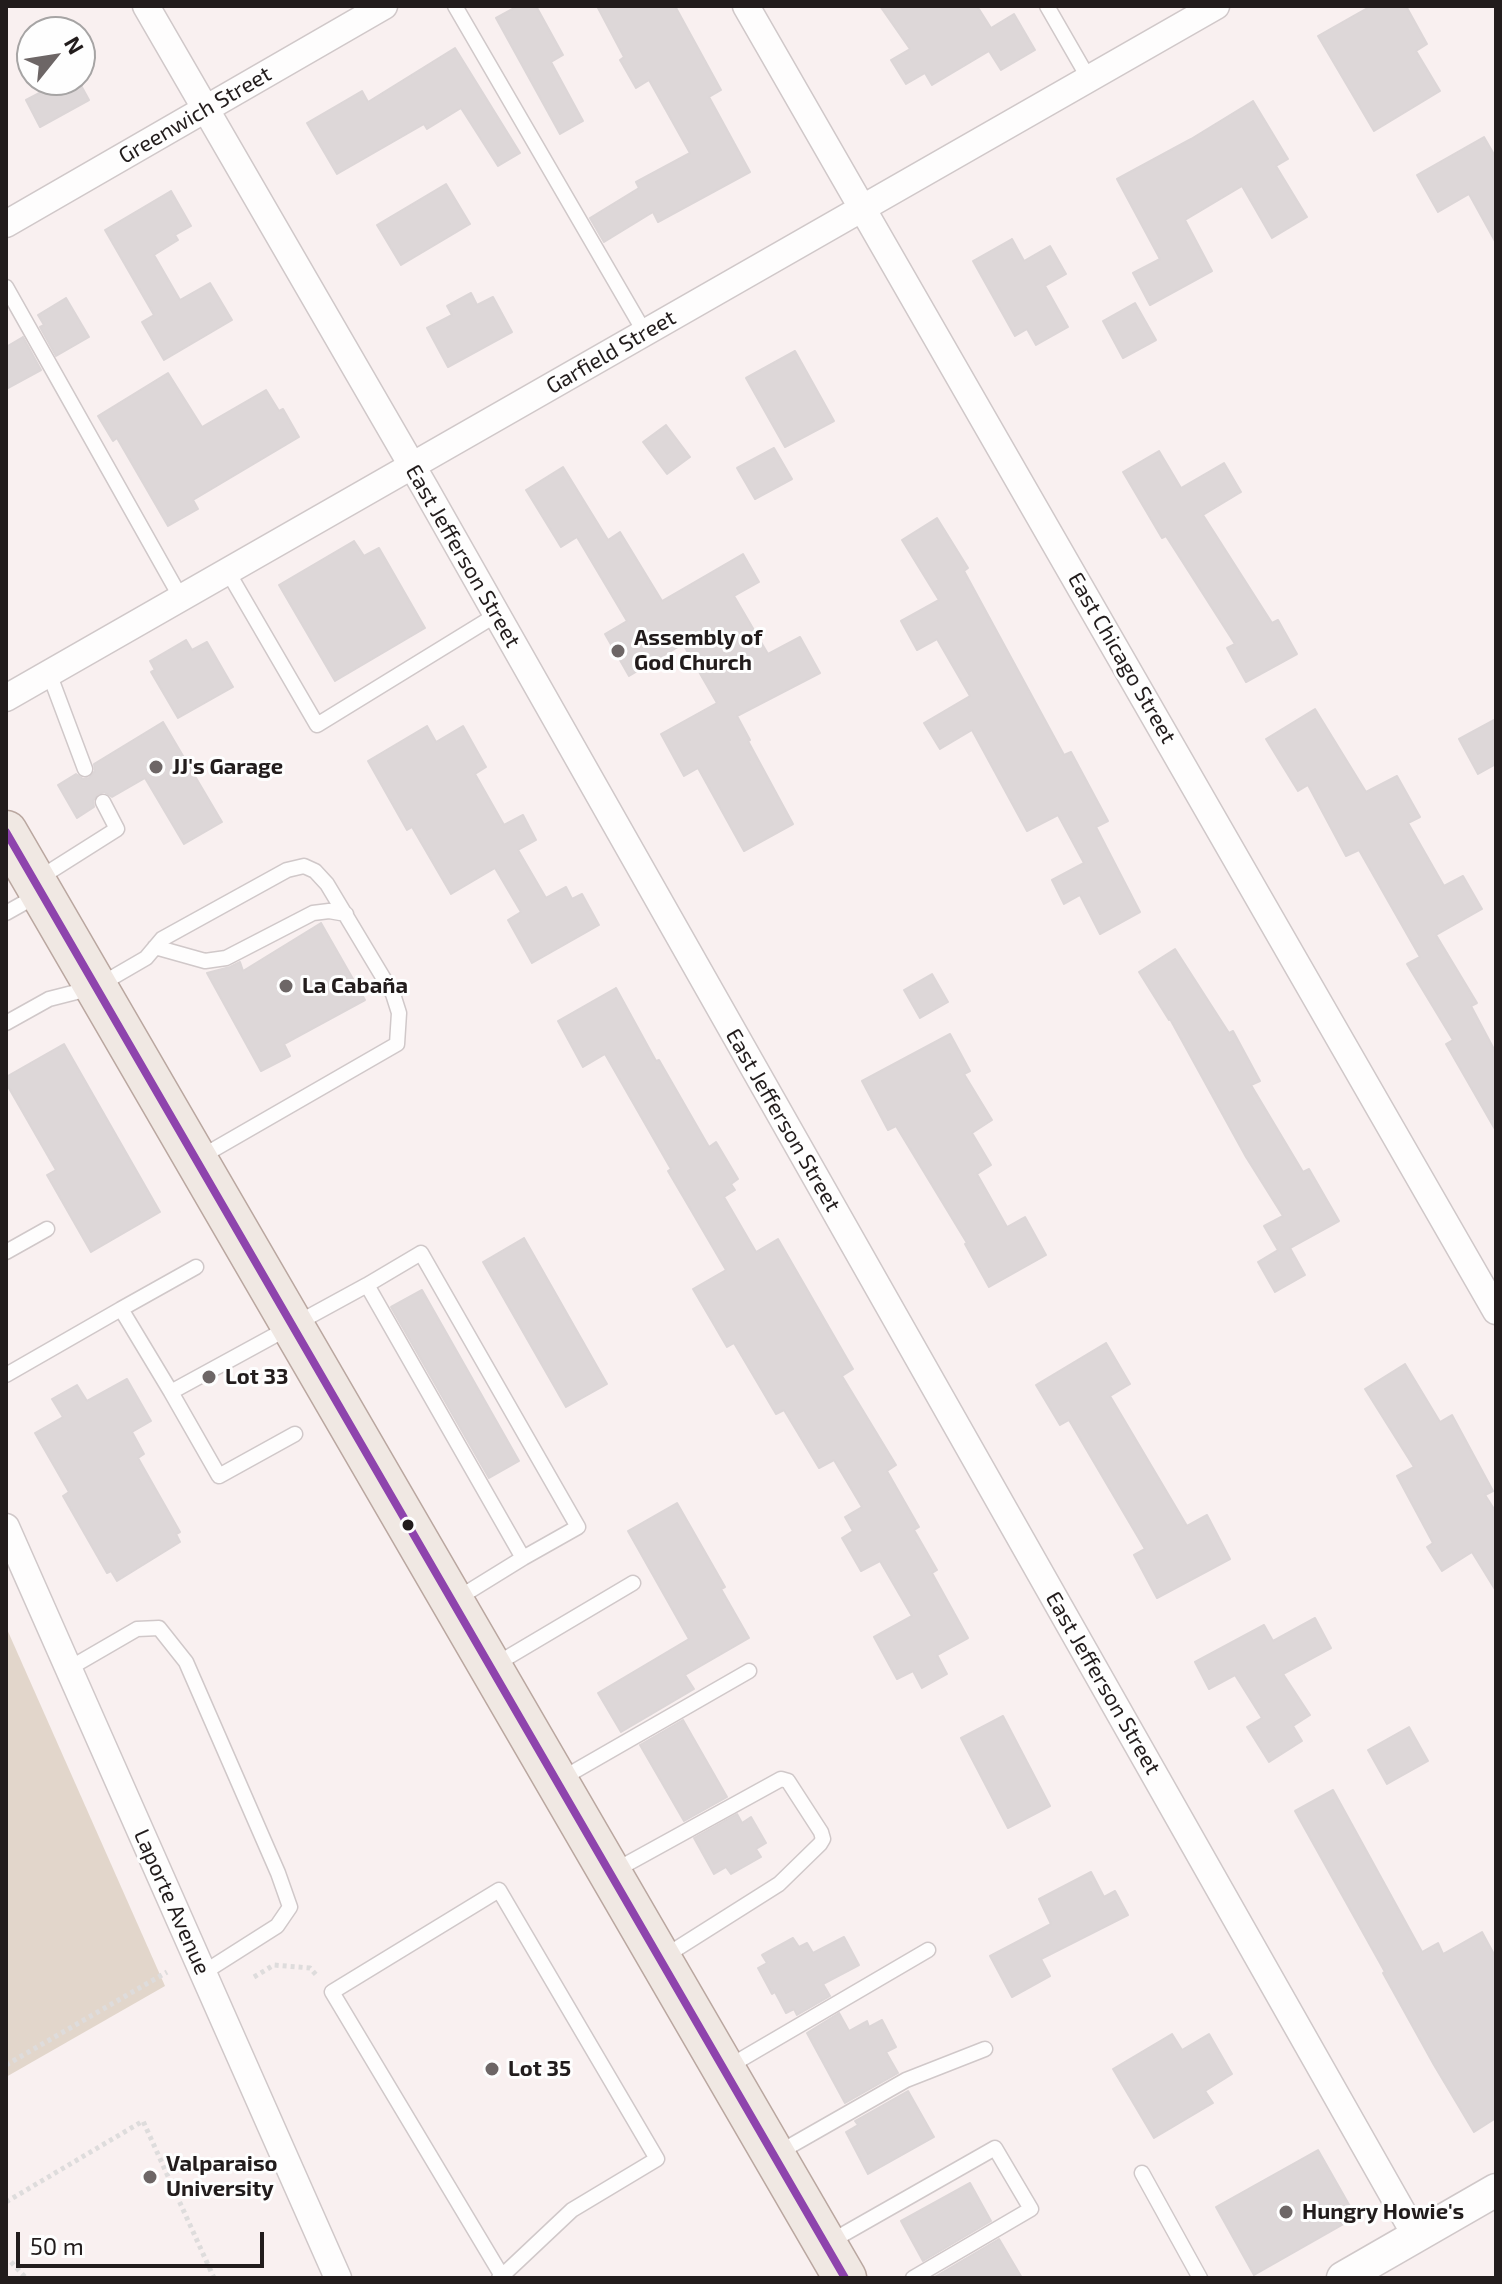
<!DOCTYPE html>
<html>
<head>
<meta charset="utf-8">
<style>
	body { margin:0 }
	#map { position:relative; width:1502px; height:2284px; overflow:hidden; background:#f9f0f0; font-family:"Exo 2",sans-serif }
	canvas { display:block }
	.frame { position:absolute; inset:0; border:8px solid #221c1c; pointer-events:none }
	.north { position:absolute; left:16px; top:16px; width:80px; height:80px; box-sizing:border-box; background:#fefefe; border:2px solid #a6a4a4; border-radius:50%; rotate:60deg; font-size:22px; font-weight:700; line-height:32px; text-align:center; color:#221c1c }
	.north::after { content:''; display:block; margin:auto; width:28px; height:36px; background:#6d6666; clip-path:polygon(50% 0,100% 100%,50% 72%,0 100%) }
	.scale { position:absolute; left:16px; top:2232px; width:248px; height:36px; box-sizing:border-box; border:4px solid #221c1c; border-top:0; padding-left:10px; font-size:24px; line-height:28px; white-space:nowrap; color:#221c1c; -webkit-text-stroke:6px #fefefe; paint-order:stroke }
</style>
</head>
<body>
<div id="map">
<canvas width="1502" height="2284"></canvas>
<div class="frame"></div>
<div class="north">N</div>
<div class="scale">50 m</div>
</div>
<script>
const ctx = document.querySelector('canvas').getContext('2d');
ctx.lineJoin = 'round';
function paint(path, color) { ctx.fillStyle = color; ctx.fill(path, 'evenodd'); }
const poly = rows => new Path2D(rows.map(r => 'M' + r).join(''));
function stroke(path, color, width, dash) { ctx.strokeStyle = color; ctx.lineWidth = width; ctx.lineCap = dash ? 'butt' : 'round'; ctx.setLineDash(dash || []); ctx.stroke(path); }
function write(font, color, halo, rows, align = 'center') {
  ctx.font = font + ' "Exo 2",sans-serif'; ctx.lineWidth = 6; ctx.setLineDash([]); ctx.textBaseline = 'middle'; ctx.strokeStyle = halo; ctx.fillStyle = color; for (const [text, x, y, turn = 0] of rows) {
    ctx.save(); ctx.translate(x, y); ctx.rotate((+turn || 0) * Math.PI / 180); ctx.textAlign = isNaN(turn) ? turn : align; if (halo) ctx.strokeText(text, 0, 0); ctx.fillText(text, 0, 0); ctx.restore();
  }
}
paint(poly([
	[6,1627,165,1986,6,2077]
]), '#e2d6cb');
const building = poly([
	[518,6,536,6,563,55,551,62,583,121,560,134,496,18,518,6],
	[597,6,675,6,721,90,709,97,750,172,658,222,653,212,604,242,590,218,639,188,636,182,690,153,649,80,636,88,620,60,624,57,597,6],
	[880,6,977,6,991,28,1014,14,1035,50,1001,70,989,51,932,85,925,73,906,84,891,60,910,49,880,6],
	[1371,6,1406,6,1427,44,1416,51,1440,91,1374,131,1318,36,1371,6],
	[455,48,520,153,498,166,461,108,427,129,424,124,337,174,307,123,362,91,368,102,455,48],
	[44,80,78,80,89,100,40,127,26,100,49,88,44,80],
	[1253,101,1288,159,1276,166,1307,217,1272,238,1242,186,1185,220,1212,271,1150,305,1133,273,1160,259,1117,179,1191,139,1253,101],
	[1484,137,1496,158,1496,243,1469,194,1438,212,1417,175,1484,137],
	[446,184,470,224,401,265,377,225,446,184],
	[171,191,191,226,175,235,178,240,154,255,180,300,210,283,232,320,164,360,142,322,154,315,105,230,171,191],
	[1012,239,1024,261,1050,246,1066,274,1045,286,1068,327,1036,345,1027,329,1015,336,973,261,1012,239],
	[471,293,477,305,493,297,512,332,448,367,427,328,452,315,447,306,471,293],
	[66,298,89,337,56,356,40,327,44,325,38,315,66,298],
	[1135,303,1156,340,1123,358,1103,321,1135,303],
	[23,337,41,370,6,389,6,347,23,337],
	[795,351,834,421,785,447,746,378,795,351],
	[168,373,202,427,266,390,279,411,283,409,299,437,193,500,198,509,168,526,117,438,113,441,98,416,168,373],
	[666,425,690,457,667,474,643,442,666,425],
	[774,448,792,479,755,499,737,468,774,448],
	[1159,451,1181,488,1224,463,1241,492,1203,515,1272,623,1278,620,1297,654,1246,682,1227,648,1235,644,1166,536,1162,538,1123,472,1159,451],
	[563,467,608,540,620,532,662,601,743,554,759,582,734,596,768,654,800,637,820,673,737,716,750,740,748,741,793,824,744,851,698,768,684,776,661,734,717,703,683,644,629,676,605,634,627,621,577,537,561,547,526,490,563,467],
	[937,518,968,568,964,571,1064,755,1071,752,1108,821,1096,827,1140,912,1100,934,1080,895,1064,904,1052,880,1084,863,1058,815,1027,831,972,730,940,749,924,723,970,696,937,639,917,650,901,621,939,600,902,540,937,518],
	[354,541,364,556,379,548,425,628,335,681,279,585,354,541],
	[186,640,192,650,207,642,233,687,178,718,151,672,155,670,150,661,186,640],
	[1315,709,1366,792,1397,776,1420,817,1408,823,1444,886,1463,876,1482,909,1436,935,1477,1003,1471,1006,1496,1053,1496,1131,1446,1044,1453,1040,1407,964,1420,957,1359,850,1346,856,1308,785,1298,791,1266,739,1315,709],
	[1496,719,1496,764,1478,774,1459,739,1496,719],
	[163,722,222,822,184,844,145,778,112,797,104,792,98,794,93,801,94,807,77,818,58,785,76,774,83,779,89,778,95,771,94,764,163,722],
	[427,726,436,742,463,726,486,767,475,774,504,825,523,815,536,840,518,850,546,898,566,887,572,899,582,894,599,925,532,963,508,920,521,912,495,868,451,894,412,827,407,830,368,761,427,726],
	[321,923,365,1000,284,1044,290,1056,261,1071,207,973,230,967,240,962,243,971,321,923],
	[1175,949,1229,1033,1233,1031,1260,1081,1251,1085,1303,1172,1309,1169,1339,1221,1290,1248,1305,1275,1275,1292,1258,1262,1278,1250,1264,1226,1283,1216,1246,1157,1170,1019,1169,1020,1139,972,1175,949],
	[932,974,948,1002,920,1018,904,990,932,974],
	[616,988,656,1061,659,1060,709,1147,716,1142,738,1179,731,1184,735,1190,724,1197,756,1252,778,1239,853,1369,842,1376,896,1465,887,1471,919,1527,914,1530,937,1570,932,1573,968,1638,937,1655,947,1674,922,1688,913,1671,897,1679,874,1637,912,1616,880,1561,861,1571,842,1538,853,1531,845,1517,862,1507,834,1460,819,1468,784,1410,776,1414,734,1343,727,1347,693,1289,726,1270,668,1171,671,1169,605,1054,583,1067,558,1021,616,988],
	[950,1034,970,1071,964,1074,992,1120,972,1133,991,1165,977,1174,1007,1227,1025,1217,1046,1255,989,1287,965,1244,967,1243,896,1126,888,1130,862,1081,950,1034],
	[64,1044,160,1212,91,1252,47,1175,56,1170,6,1083,6,1077,64,1044],
	[524,1238,607,1384,566,1407,483,1262,524,1238],
	[422,1290,519,1461,489,1478,391,1307,422,1290],
	[1106,1343,1130,1384,1110,1396,1187,1526,1207,1515,1230,1559,1157,1598,1134,1555,1145,1549,1069,1420,1060,1425,1036,1385,1106,1343],
	[1405,1364,1440,1422,1452,1415,1493,1491,1485,1495,1496,1512,1496,1591,1472,1552,1442,1571,1427,1547,1433,1543,1397,1476,1414,1467,1365,1389,1405,1364],
	[127,1379,151,1421,132,1432,144,1454,138,1458,180,1532,176,1534,180,1542,117,1581,111,1571,107,1573,63,1496,69,1492,35,1433,63,1417,52,1399,77,1385,87,1401,127,1379],
	[677,1503,725,1587,721,1589,749,1638,685,1675,694,1689,621,1732,598,1693,689,1639,628,1531,677,1503],
	[1315,1618,1331,1648,1283,1674,1310,1715,1293,1726,1302,1741,1269,1762,1247,1727,1262,1718,1235,1675,1209,1689,1195,1662,1264,1625,1273,1641,1315,1618],
	[1003,1716,1050,1806,1008,1828,961,1738,1003,1716],
	[683,1720,727,1797,684,1821,640,1745,683,1720],
	[1409,1727,1428,1761,1387,1784,1368,1750,1409,1727],
	[1333,1790,1422,1952,1438,1943,1443,1954,1482,1932,1496,1958,1496,2118,1474,2132,1434,2065,1383,1973,1385,1972,1295,1811,1333,1790],
	[737,1814,742,1823,751,1817,766,1843,756,1849,761,1857,731,1874,726,1867,714,1874,694,1838,737,1814],
	[1091,1872,1104,1897,1115,1891,1128,1915,1041,1959,1050,1976,1012,1997,990,1956,1051,1924,1039,1899,1091,1872],
	[844,1937,859,1965,823,1984,830,1996,797,2015,794,2009,786,2013,775,1992,772,1994,758,1968,767,1963,762,1955,793,1938,799,1947,807,1943,813,1953,844,1937],
	[839,2013,849,2031,867,2021,869,2027,882,2020,896,2047,886,2052,898,2073,845,2103,807,2033,839,2013],
	[1172,2034,1182,2050,1209,2034,1232,2074,1205,2091,1213,2103,1154,2138,1113,2069,1172,2034],
	[908,2091,934,2137,868,2174,846,2132,858,2125,855,2121,908,2091],
	[1318,2150,1356,2217,1254,2275,1216,2207,1318,2150],
	[970,2183,991,2221,923,2261,901,2221,970,2183],
	[999,2239,1022,2278,933,2278,999,2239]
]);
paint(building, '#ddd7d8');
stroke(building, '#dcd6d7', 2);
const service = poly([
	[455,6,645,333],
	[1047,6,1089,79],
	[6,287,181,598],
	[228,572,317,725,496,615],
	[49,673,85,769],
	[38,879,117,829,103,802],
	[6,913,38,895],
	[155,947,205,961,226,958,313,913,329,911,346,914],
	[6,1023,49,999,96,987,146,958,162,939,287,870,304,866,315,871,327,884,393,994,399,1013,397,1044,199,1158],
	[6,1252,47,1229],
	[121,1309,196,1267],
	[6,1375,121,1309,171,1392,367,1285,523,1558,578,1527,421,1253,367,1285],
	[171,1392,219,1476,295,1434],
	[455,1600,523,1558],
	[493,1666,633,1583],
	[68,1669,137,1629,159,1628,186,1662,278,1873,290,1907,277,1926,203,1973],
	[561,1779,749,1671],
	[614,1871,781,1779,788,1781,821,1832,823,1839,820,1844,779,1884,662,1958],
	[728,2067,928,1950],
	[778,2153,906,2080,985,2049],
	[1142,2173,1200,2278],
	[828,2243,995,2148,1031,2209,913,2278],
	[499,2278,502,2276,572,2210,657,2159,499,1890,332,1992,502,2276]
]);
const minor = poly([
	[146,6,425,488,1416,2236],
	[746,6,1496,1311],
	[6,224,384,6],
	[6,698,1216,6],
	[6,1527,338,2278]
]);
const tertiary = poly([
	[1343,2278,1496,2190]
]);
const primary = poly([
	[6,832,845,2278]
]);
stroke(service, '#d0c8c9', 17);
stroke(minor, '#d0c8c9', 29);
stroke(tertiary, '#d0c8c9', 35);
stroke(primary, '#baa7a0', 45);
stroke(poly([
	[254,1977,274,1965,310,1968,318,1977],
	[6,2065,167,1972],
	[6,2202,143,2121,214,2278],
	[11,2262,26,2278]
]), '#dedcdc', 5, [4, 4]);
stroke(service, '#fefdfd', 14);
stroke(minor, '#fefdfd', 26);
stroke(tertiary, '#fefdfd', 32);
stroke(primary, '#f0e8e3', 42);
stroke(poly([
	[6,832,845,2278]
]), '#8e44ad', 8);
for (const [x, y, r, color] of [
	[618,651,8,"#6d6666"],
	[156,767,8,"#6d6666"],
	[286,986,8,"#6d6666"],
	[209,1377,8,"#6d6666"],
	[408,1525,7,"#221c1c"],
	[492,2069,8,"#6d6666"],
	[150,2177,8,"#6d6666"],
	[1286,2212,8,"#6d6666"]
]) { const dot = new Path2D(); dot.arc(x, y, r, 0, 2 * Math.PI); ctx.fillStyle = color; ctx.fill(dot); stroke(dot, '#fefefe', 3); }
write('22px', '#221c1c', '#fefefe', [
	["Greenwich Street",195,115,-30],
	["Garfield Street",611,352,-30],
	["East Jefferson Street",463,556,60],
	["East Chicago Street",1122,658,60],
	["East Jefferson Street",783,1120,60],
	["East Jefferson Street",1103,1683,60],
	["Laporte Avenue",172,1902,66]
]);
write('bold 22px', '#221c1c', '#fefefe', [
	["Assembly of",634,638],
	["God Church",634,663],
	["JJ's Garage",172,767],
	["La Cabaña",302,986],
	["Lot 33",225,1377],
	["Lot 35",508,2069],
	["Valparaiso",166,2164],
	["University",166,2189],
	["Hungry Howie's",1302,2212]
], 'left');
</script>
</body>
</html>
